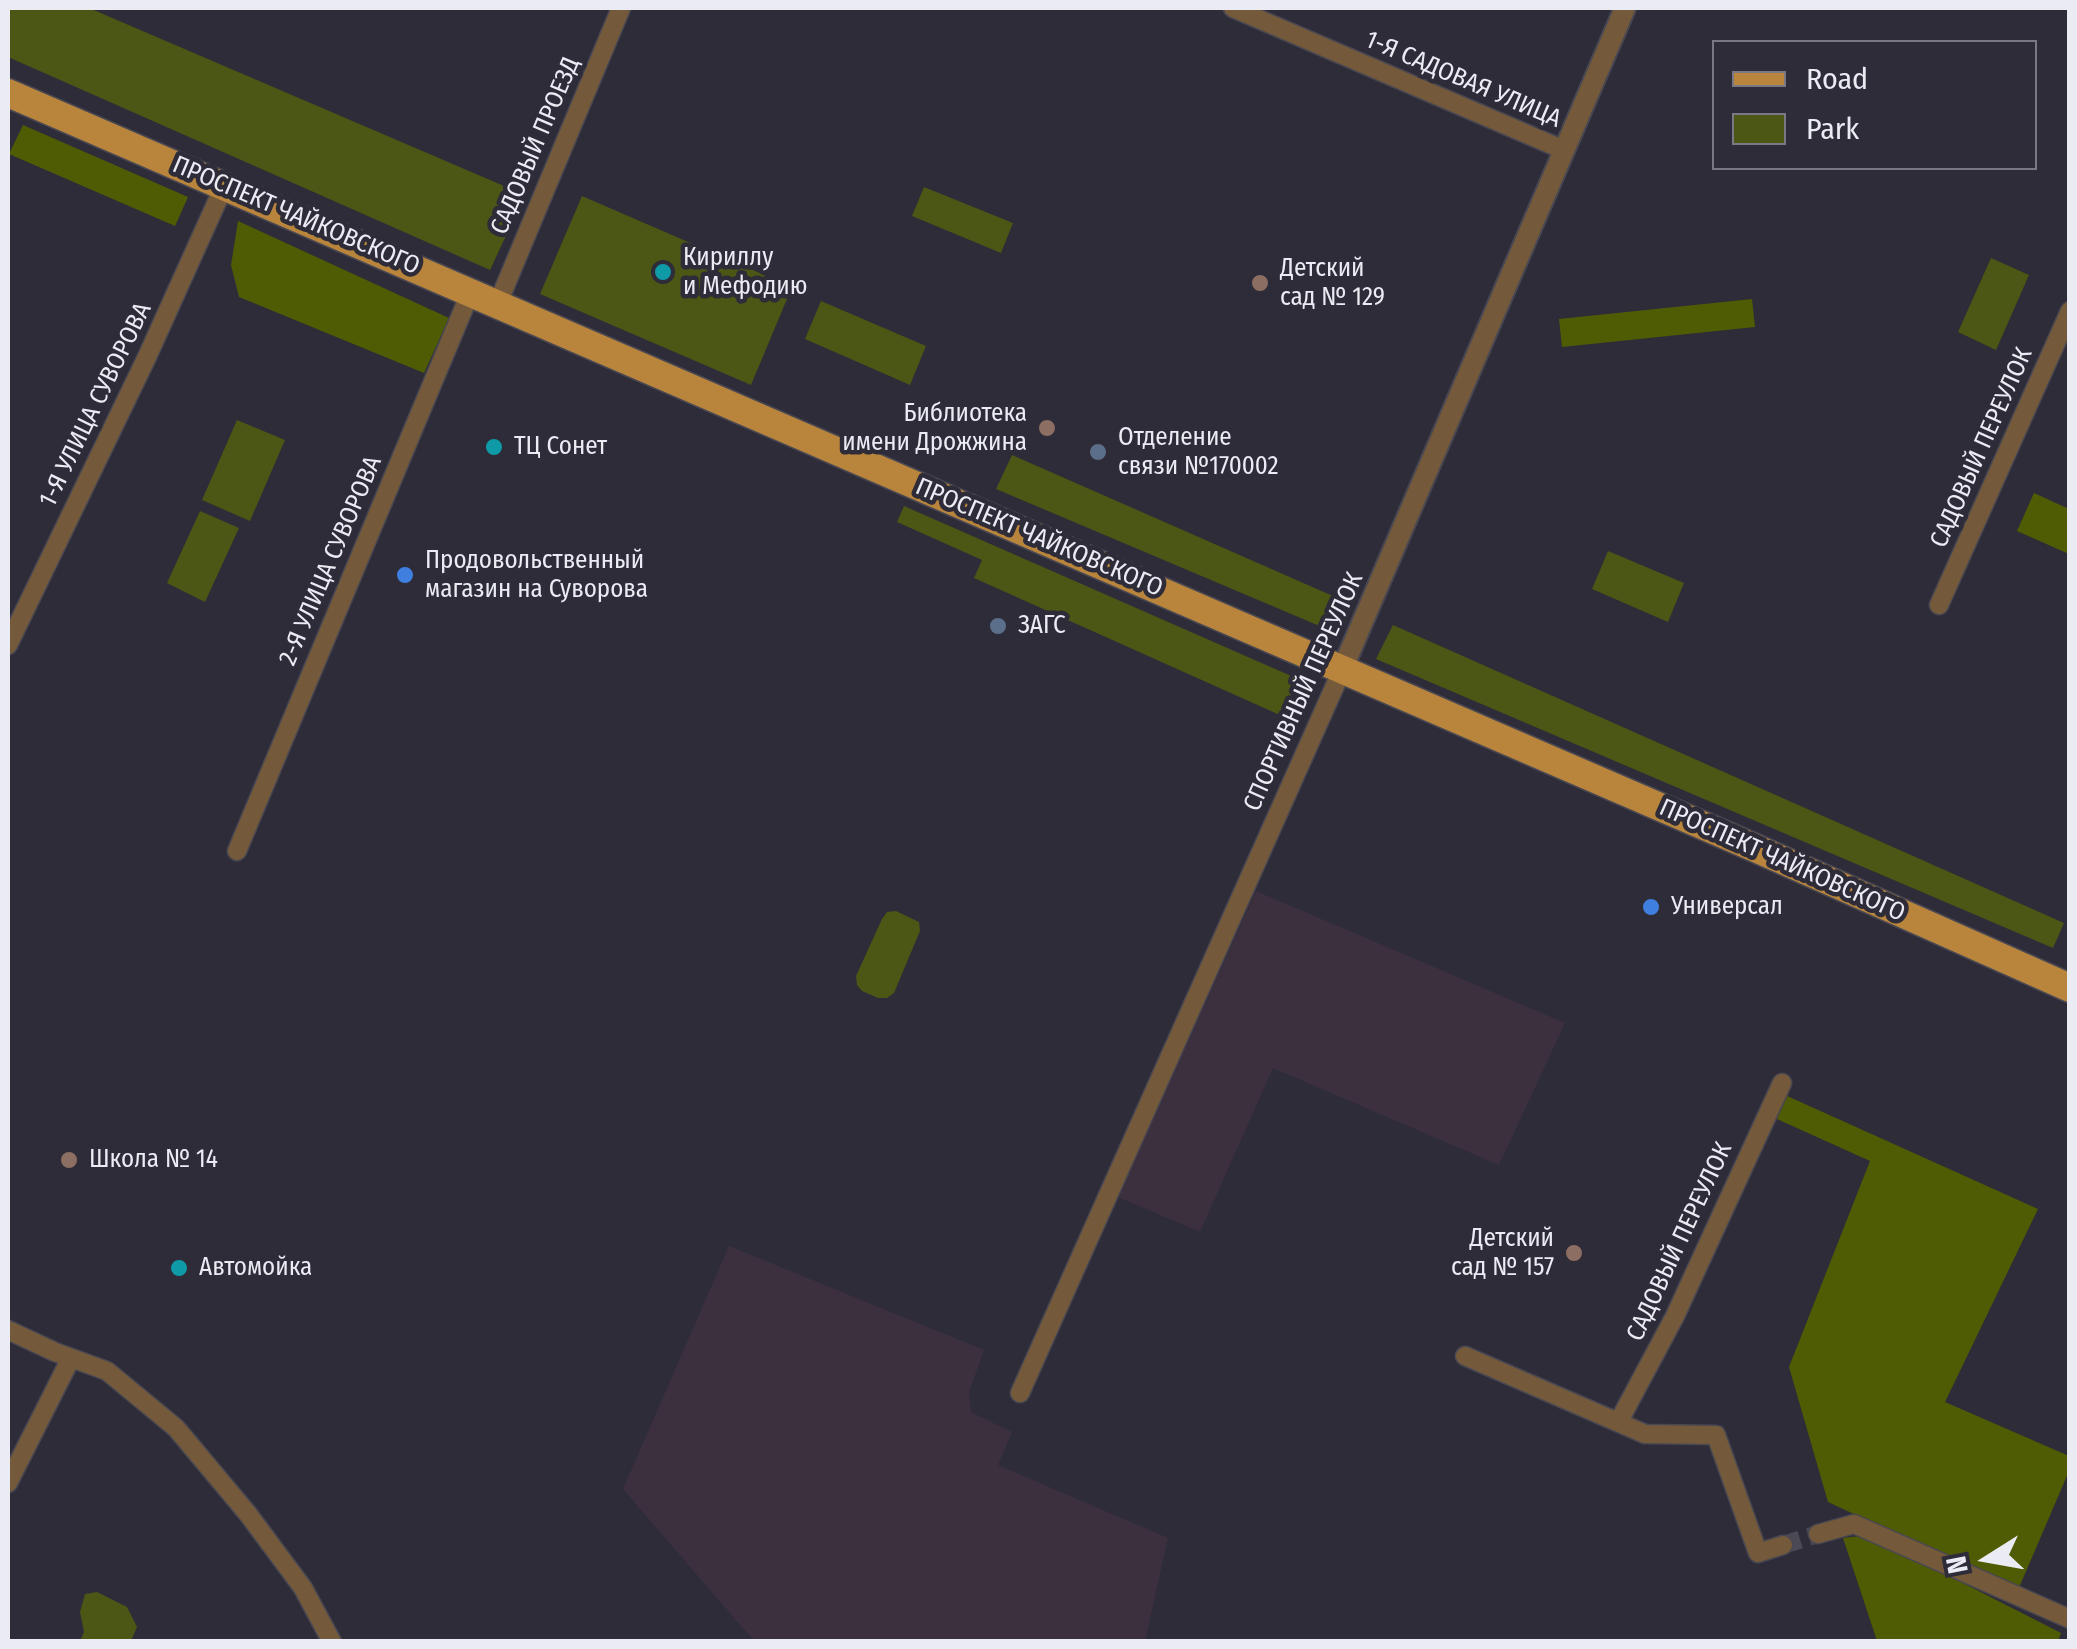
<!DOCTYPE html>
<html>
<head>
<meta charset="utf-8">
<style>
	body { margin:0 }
	#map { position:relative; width:2077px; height:1649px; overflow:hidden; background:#2d2c38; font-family:"Fira Sans Condensed",sans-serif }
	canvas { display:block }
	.frame { position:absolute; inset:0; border:10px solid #ebebf3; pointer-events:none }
	.legend { position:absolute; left:1712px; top:40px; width:325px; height:130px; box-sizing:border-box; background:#2d2c38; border:2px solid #797883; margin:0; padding:12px 18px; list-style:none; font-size:30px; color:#ebebf3 }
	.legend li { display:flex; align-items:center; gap:20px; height:50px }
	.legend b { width:50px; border:2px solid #797883 }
	.north { position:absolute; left:1937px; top:1509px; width:100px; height:100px; -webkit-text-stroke:8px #2d2c38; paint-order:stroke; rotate:259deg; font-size:28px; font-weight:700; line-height:40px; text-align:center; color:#ebebf3 }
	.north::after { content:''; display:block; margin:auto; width:35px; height:45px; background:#ebebf3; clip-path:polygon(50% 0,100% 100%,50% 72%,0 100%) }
</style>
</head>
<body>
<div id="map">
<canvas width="2077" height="1649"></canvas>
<div class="frame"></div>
<ul class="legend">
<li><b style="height:12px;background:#b9853c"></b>Road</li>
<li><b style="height:28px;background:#4c5615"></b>Park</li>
</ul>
<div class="north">N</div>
</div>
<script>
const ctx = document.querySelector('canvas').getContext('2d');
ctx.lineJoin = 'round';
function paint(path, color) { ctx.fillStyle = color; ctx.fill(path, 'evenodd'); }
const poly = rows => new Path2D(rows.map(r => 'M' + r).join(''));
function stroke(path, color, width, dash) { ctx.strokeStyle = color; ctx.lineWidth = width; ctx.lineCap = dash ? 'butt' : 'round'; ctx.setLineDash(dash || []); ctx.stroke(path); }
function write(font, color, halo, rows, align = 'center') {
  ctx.font = font + ' "Fira Sans Condensed",sans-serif'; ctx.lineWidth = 9; ctx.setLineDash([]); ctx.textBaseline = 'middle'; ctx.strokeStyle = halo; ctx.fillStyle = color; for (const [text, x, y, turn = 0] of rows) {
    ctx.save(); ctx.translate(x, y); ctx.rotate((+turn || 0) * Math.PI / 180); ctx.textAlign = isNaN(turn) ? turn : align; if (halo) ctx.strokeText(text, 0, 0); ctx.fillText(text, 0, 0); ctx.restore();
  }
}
paint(poly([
	[1256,891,1565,1023,1499,1165,1273,1068,1200,1232,1118,1197],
	[729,1246,984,1350,969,1392,971,1412,1012,1432,998,1465,1168,1538,1145,1641,754,1641,623,1489]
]), '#3d303e');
paint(poly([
	[8,8,89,8,525,195,490,270,8,57],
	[924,187,1013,223,1001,253,912,216],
	[582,196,792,287,751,385,540,294],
	[1991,258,2029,275,1996,350,1958,332],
	[821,301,926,346,910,385,805,339],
	[237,420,285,440,250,521,202,500],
	[1012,455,1342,600,1329,630,996,489],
	[904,506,1298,679,1282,716,974,578,982,560,897,522],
	[200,511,239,528,205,602,167,583],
	[1608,551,1684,583,1668,622,1592,589],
	[1393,625,2064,923,2053,948,1376,659],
	[896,911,919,922,920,931,894,993,887,998,878,998,862,991,857,985,856,976,882,919,887,912],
	[97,1592,127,1607,137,1627,131,1641,80,1641,84,1632,80,1612,85,1594]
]), '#4c5615');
paint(poly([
	[23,125,188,197,175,226,9,154],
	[238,221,449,318,424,373,239,297,231,265],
	[1752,299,1755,327,1562,347,1559,319],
	[2034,493,2069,509,2069,554,2017,531],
	[1785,1095,2038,1209,1945,1402,2069,1456,2069,1471,2018,1590,1828,1502,1789,1367,1870,1161,1777,1119],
	[1869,1535,2061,1633,2058,1641,1877,1641,1843,1538]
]), '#505c04');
stroke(poly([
	[1783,1545,1818,1534]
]), '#4a4954', 18, [18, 9]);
const minor = poly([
	[1233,8,1564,150],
	[498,303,621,8],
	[1939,605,2070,311],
	[8,645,147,357,225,184],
	[237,851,471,291],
	[8,1330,55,1352,107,1371,176,1428,248,1514,303,1588,332,1642],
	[1465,1356,1645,1434,1716,1435,1758,1553,1783,1545],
	[1020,1393,1342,670],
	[1619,1421,1675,1316,1782,1083],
	[8,1483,71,1358],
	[1818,1534,1854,1524,2070,1619]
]);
const tertiary = poly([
	[1342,670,1625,8]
]);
const primary = poly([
	[8,93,1755,848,2070,988]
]);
stroke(minor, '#484752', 21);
stroke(tertiary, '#484752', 24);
stroke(primary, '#484752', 31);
stroke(minor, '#745a3a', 18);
stroke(tertiary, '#745a3a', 20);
stroke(primary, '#b9853c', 28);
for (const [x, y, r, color] of [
	[663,272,10,"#0f9aa8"],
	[1260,283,10,"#8d6e63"],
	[1047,428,10,"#8d6e63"],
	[494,447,10,"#0f9aa8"],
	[1098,452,10,"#5c6f8a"],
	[405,575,10,"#3f7fe0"],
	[998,626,10,"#5c6f8a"],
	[1651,907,10,"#3f7fe0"],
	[69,1160,10,"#8d6e63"],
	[1574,1253,10,"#8d6e63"],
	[179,1268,10,"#0f9aa8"]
]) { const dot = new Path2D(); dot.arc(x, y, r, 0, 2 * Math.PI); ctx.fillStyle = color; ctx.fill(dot); stroke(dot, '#2d2c38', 4); }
write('25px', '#ebebf3', '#2d2c38', [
	["1-Я САДОВАЯ УЛИЦА",1463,80,23],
	["САДОВЫЙ ПРОЕЗД",536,146,-67],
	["ПРОСПЕКТ ЧАЙКОВСКОГО",296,216,23],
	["1-Я УЛИЦА СУВОРОВА",96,405,-64],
	["САДОВЫЙ ПЕРЕУЛОК",1982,448,-66],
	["ПРОСПЕКТ ЧАЙКОВСКОГО",1039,538,23],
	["2-Я УЛИЦА СУВОРОВА",331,561,-67],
	["СПОРТИВНЫЙ ПЕРЕУЛОК",1304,692,-66],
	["ПРОСПЕКТ ЧАЙКОВСКОГО",1782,861,24],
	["САДОВЫЙ ПЕРЕУЛОК",1680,1242,-65]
]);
write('25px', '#ebebf3', '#2d2c38', [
	["Кириллу",683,258],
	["и Мефодию",683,287],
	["Детский",1280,269],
	["сад № 129",1280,298],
	["Библиотека",1027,414,"right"],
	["имени Дрожжина",1027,443,"right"],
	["Отделение",1118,438],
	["связи №170002",1118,467],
	["ТЦ Сонет",514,447],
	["Продовольственный",425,561],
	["магазин на Суворова",425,590],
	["ЗАГС",1018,626],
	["Универсал",1671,907],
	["Школа № 14",89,1160],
	["Детский",1554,1239,"right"],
	["сад № 157",1554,1268,"right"],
	["Автомойка",199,1268]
], 'left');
</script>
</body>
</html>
